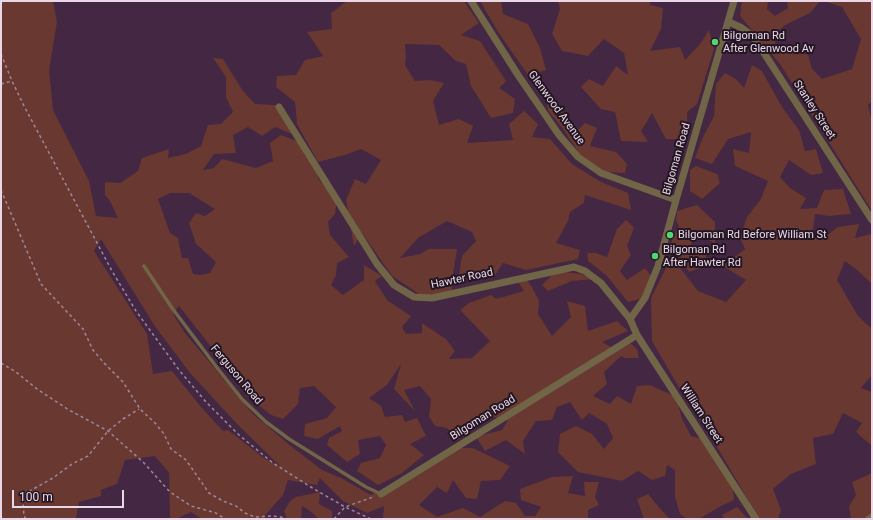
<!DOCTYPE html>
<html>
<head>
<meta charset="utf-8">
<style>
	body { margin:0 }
	#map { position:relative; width:873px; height:520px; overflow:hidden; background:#442742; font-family:Roboto,sans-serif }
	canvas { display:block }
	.frame { position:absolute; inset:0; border:2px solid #ead8e8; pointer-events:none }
	.scale { position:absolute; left:12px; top:490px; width:112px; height:18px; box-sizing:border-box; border:2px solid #ead8e8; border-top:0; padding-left:5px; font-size:12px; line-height:14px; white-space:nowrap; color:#ead8e8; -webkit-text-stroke:3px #231622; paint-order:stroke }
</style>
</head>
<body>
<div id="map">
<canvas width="873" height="520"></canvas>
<div class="frame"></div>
<div class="scale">100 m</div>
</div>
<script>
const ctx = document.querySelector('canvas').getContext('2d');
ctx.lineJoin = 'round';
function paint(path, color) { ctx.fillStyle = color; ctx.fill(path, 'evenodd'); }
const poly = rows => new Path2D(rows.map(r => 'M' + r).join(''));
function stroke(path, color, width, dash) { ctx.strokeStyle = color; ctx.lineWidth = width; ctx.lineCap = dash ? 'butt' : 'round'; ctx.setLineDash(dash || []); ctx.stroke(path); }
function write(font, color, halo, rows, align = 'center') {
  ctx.font = font + ' Roboto,sans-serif'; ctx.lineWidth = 4; ctx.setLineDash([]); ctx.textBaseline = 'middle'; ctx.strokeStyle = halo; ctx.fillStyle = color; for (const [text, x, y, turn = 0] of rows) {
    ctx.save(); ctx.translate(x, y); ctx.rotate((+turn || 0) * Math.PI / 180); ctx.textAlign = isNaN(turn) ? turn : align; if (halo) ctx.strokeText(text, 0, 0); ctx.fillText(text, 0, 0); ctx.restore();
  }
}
paint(poly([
	[1,1,53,1,57,22,49,70,53,110,89,181,96,216,118,218,110,201,105,195,105,182,120,183,138,171,142,158,169,149,168,158,186,154,201,146,208,125,221,124,233,112,226,97,226,77,213,58,223,59,243,91,255,104,275,105,292,134,275,127,262,136,248,127,233,135,236,153,214,154,203,170,214,168,222,159,256,168,273,161,270,143,281,135,297,141,317,163,318,178,337,200,335,214,328,222,330,235,349,257,337,263,336,275,331,285,343,295,364,280,364,265,382,276,375,281,387,300,411,316,402,327,406,334,422,333,422,323,446,339,455,351,449,359,472,358,490,341,460,310,469,303,491,295,496,299,524,291,516,279,527,280,532,287,539,301,538,314,552,336,571,317,567,301,585,306,588,331,617,321,628,331,602,342,611,347,629,342,637,349,639,358,625,358,621,356,604,372,607,384,593,396,610,404,617,396,631,404,637,386,650,385,676,397,682,419,691,436,703,439,733,488,734,500,719,507,699,519,687,519,680,514,675,497,675,470,667,465,665,476,652,480,638,471,622,481,578,472,558,452,560,434,576,426,592,434,604,449,613,438,607,424,589,413,582,420,570,402,557,407,552,420,536,421,523,441,525,454,506,440,485,451,476,437,502,430,508,420,490,416,459,439,447,428,435,426,429,417,431,399,420,386,404,390,415,411,394,389,401,364,387,385,369,398,381,406,385,417,402,415,405,422,417,418,426,436,410,444,424,455,402,473,378,485,357,471,361,463,380,458,386,445,380,436,358,440,360,454,347,462,327,445,329,438,342,431,340,426,318,439,304,436,305,424,327,418,336,407,314,386,300,388,298,404,283,419,271,415,247,396,223,362,179,306,173,314,185,333,253,414,292,447,322,470,341,478,371,495,386,488,455,448,473,448,510,466,500,480,481,481,477,499,466,498,453,480,447,493,437,487,419,505,437,517,463,508,480,517,505,501,516,503,525,516,535,516,541,507,521,500,520,489,552,477,573,476,568,493,585,496,584,482,599,482,595,497,599,505,588,510,588,519,385,519,383,518,384,506,367,513,343,501,320,478,317,485,288,480,283,495,262,519,202,519,191,512,176,519,170,519,169,473,155,456,125,460,117,484,101,490,101,496,79,502,76,519,1,519],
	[170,193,189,193,215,209,205,216,196,213,189,223,196,244,216,262,210,273,201,275,193,274,188,258,182,258,178,238,170,233,158,199],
	[101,239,154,325,190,373,237,424,281,467,264,458,228,430,223,431,202,408,172,371,153,374,147,334,94,251],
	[347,1,464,1,479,23,461,35,480,41,506,81,499,88,515,99,513,113,491,118,471,86,466,64,456,61,439,45,405,44,406,58,405,65,415,81,431,80,444,83,433,101,439,125,459,119,473,126,467,143,513,140,509,124,524,111,538,124,532,137,550,139,572,164,601,182,628,193,631,210,585,195,584,203,570,212,568,221,556,243,580,250,578,259,526,270,503,263,493,278,459,275,462,256,476,241,472,232,447,221,418,238,400,258,420,254,429,249,457,249,452,280,452,296,425,298,392,276,362,233,354,246,346,200,355,179,366,184,381,160,361,149,345,155,318,162,297,124,295,102,276,87,277,76,296,75,305,60,323,56,307,32,332,29,331,13],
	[480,1,501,1,503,14,528,24,540,48,546,70,528,75,498,32],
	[558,1,650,1,650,5,663,8,661,29,650,51,680,47,685,60,700,44,709,30,714,49,697,104,687,112,687,139,666,139,652,113,641,131,648,142,621,141,615,112,601,109,581,87,589,79,603,86,616,66,628,75,624,53,604,39,588,56,562,51,552,34,560,9],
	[742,1,768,1,767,9,775,16,788,8,787,1,820,1,810,13,787,24,774,34,776,49,787,45,808,55,812,69,822,79,852,69,861,39,842,7,824,1,872,1,872,101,868,105,872,122,872,211,780,64,740,16],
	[752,65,762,71,782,107,799,130,805,151,816,149,823,173,811,175,789,160,780,177,790,188,806,198,800,209,817,208,824,190,843,189,851,214,829,216,815,214,812,236,825,237,838,227,859,224,855,238,871,234,872,236,872,284,857,270,845,261,837,280,858,316,872,329,872,375,861,388,872,392,872,446,856,432,862,423,843,413,833,434,813,438,816,464,791,474,773,489,781,510,778,519,759,519,709,433,688,403,652,341,651,298,666,268,674,260,698,291,726,302,746,280,723,266,745,249,740,238,747,217,761,199,768,181,735,166,733,149,749,153,751,132,728,139,712,164,695,158,703,137,714,116,716,84,725,73,736,79,744,88],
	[553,98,565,114,563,117,564,124,575,133,585,123,597,128,590,146,616,152,627,164,625,173,603,172,580,155,564,130,549,112,547,106],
	[696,166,717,174,720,183,702,199,690,191,690,170],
	[697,205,715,222,715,244,695,231,691,245,706,254,706,266,689,272,675,251,669,247,679,226,676,221,677,211],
	[626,220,634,228,627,246,631,255,620,271,627,280,645,268,653,278,641,299,628,302,607,276,588,261,587,253,596,253,607,257,617,229],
	[556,271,582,274,595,279,572,281,548,291,542,285],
	[872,473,872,516,865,519,851,519,849,506,856,495,852,482],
	[320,492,319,504,332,511,332,519,319,519,310,511,302,506,301,519,287,519,284,511,290,501,296,497],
	[648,494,662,511,670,519,644,519,637,499],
	[737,507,748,519,725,519,722,515]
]), '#683831');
stroke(poly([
	[1,54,12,81,24,106,112,271,136,311,179,370,206,402,239,435,273,463,314,489,345,507,371,519],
	[1,84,12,81],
	[1,190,41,284,83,329,93,350,104,363,123,382,140,409,155,423,164,434,171,449,186,460,209,493,223,501,236,506,245,513,255,517,271,516,281,517,285,519],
	[1,363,16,372,37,389,69,410,108,431,143,462,170,492,191,506,216,513,225,519],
	[26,519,24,516,23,502,28,492,53,478,72,464,88,456,108,431,123,419,139,409],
	[334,519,345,507,373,497]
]), '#9f889d', 1.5, [3, 3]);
stroke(poly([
	[144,266,172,308,218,369,242,399,266,422,289,439,366,487,381,494]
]), '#716547', 3.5);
stroke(poly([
	[471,1,518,75,559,135,578,157,601,173,676,200],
	[729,22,742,28,753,36,872,220],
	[279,107,377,264,394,285,414,297,432,298,574,267,585,271,601,283,630,319,637,335,756,519],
	[630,319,645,298,658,266,676,200,734,1],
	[381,494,637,335],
	[869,519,872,517]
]), '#716547', 7);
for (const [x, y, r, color] of [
	[715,42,4,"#50d674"],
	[670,235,4,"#50d674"],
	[655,256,4,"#50d674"]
]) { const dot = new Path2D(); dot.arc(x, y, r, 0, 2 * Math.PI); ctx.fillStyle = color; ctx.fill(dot); stroke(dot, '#231622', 1.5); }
write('11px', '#ead8e8', '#231622', [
	["Bilgoman Rd",723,36],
	["After Glenwood Av",723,49],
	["Bilgoman Rd Before William St",678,235],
	["Bilgoman Rd",663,250],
	["After Hawter Rd",663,263]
], 'left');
write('11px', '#ead8e8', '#231622', [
	["Glenwood Avenue",556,108,54],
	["Stanley Street",814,110,57],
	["Bilgoman Road",677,159,-74],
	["Hawter Road",462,279,-12],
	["Ferguson Road",236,375,50],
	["William Street",701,414,57],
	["Bilgoman Road",483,418,-32]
]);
</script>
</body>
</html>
